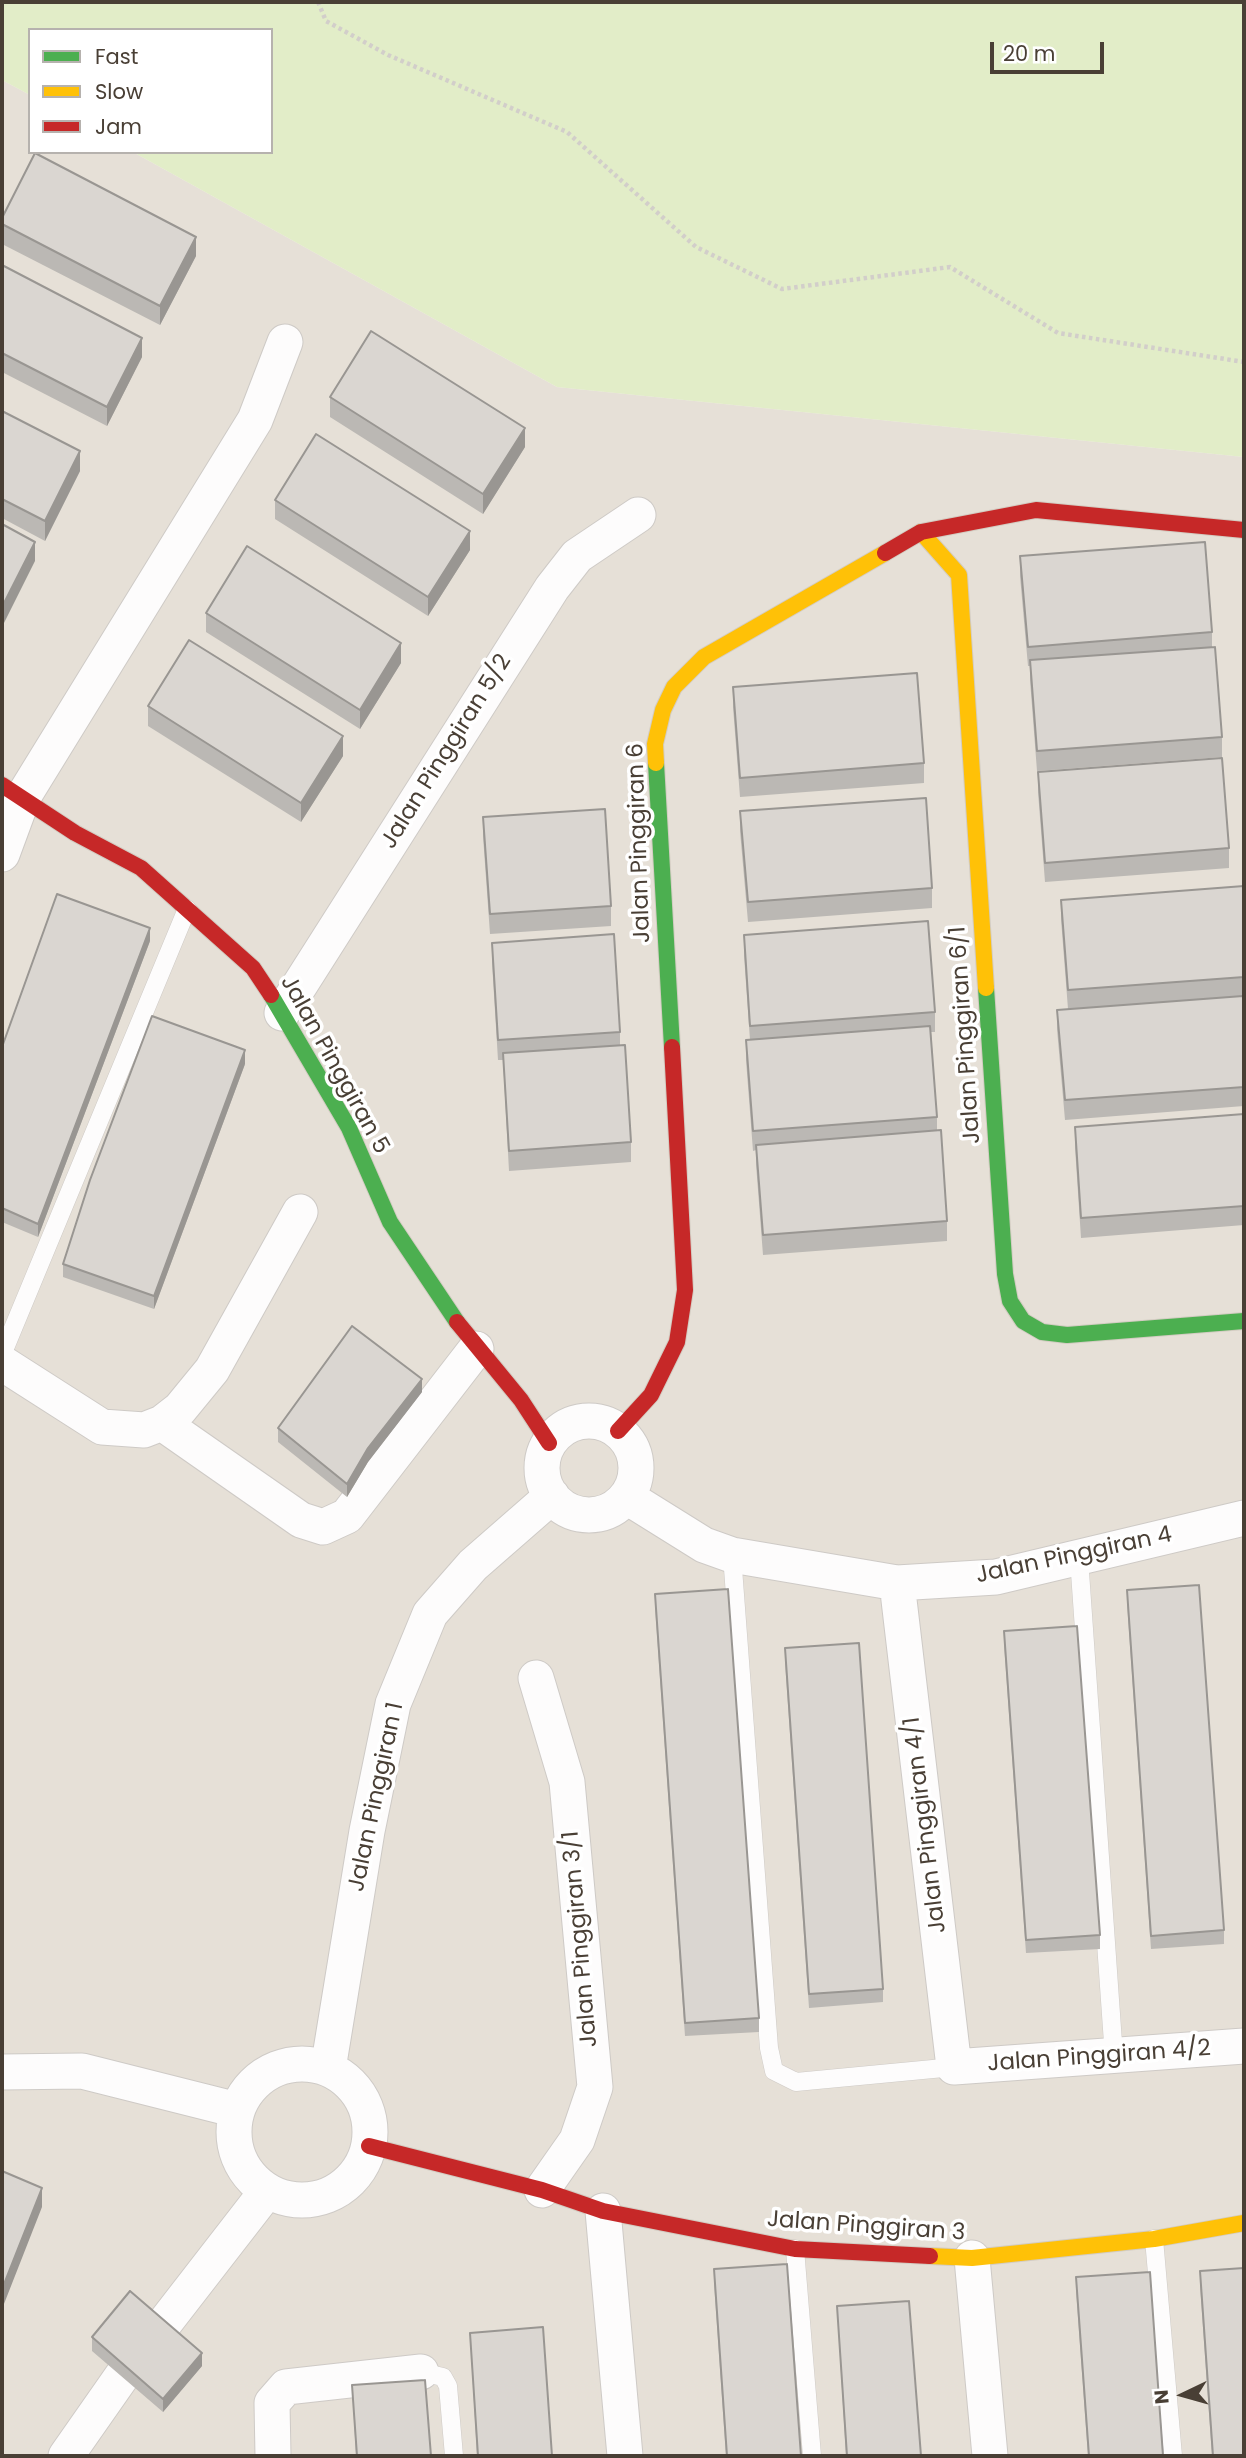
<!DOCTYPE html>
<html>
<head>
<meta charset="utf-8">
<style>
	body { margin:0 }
	#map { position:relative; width:1246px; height:2458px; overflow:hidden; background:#f2eeea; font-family:Poppins,sans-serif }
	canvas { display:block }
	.frame { position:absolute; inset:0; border:4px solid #493f35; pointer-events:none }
	.legend { position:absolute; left:28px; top:28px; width:245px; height:126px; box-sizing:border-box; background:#fff; border:2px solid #b6b2ae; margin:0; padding:9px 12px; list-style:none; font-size:21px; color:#493f35 }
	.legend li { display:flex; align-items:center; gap:14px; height:35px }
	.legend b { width:35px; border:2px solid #b6b2ae }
	.north { position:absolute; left:1148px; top:2360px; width:70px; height:70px; -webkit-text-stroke:5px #fff; paint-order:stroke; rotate:265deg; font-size:19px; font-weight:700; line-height:28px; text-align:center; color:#493f35 }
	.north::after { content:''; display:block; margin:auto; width:24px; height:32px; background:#493f35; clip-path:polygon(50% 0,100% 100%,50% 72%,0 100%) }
	.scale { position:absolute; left:990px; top:42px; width:114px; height:32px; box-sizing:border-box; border:4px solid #493f35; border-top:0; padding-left:9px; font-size:21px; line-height:24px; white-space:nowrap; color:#493f35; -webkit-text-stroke:5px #fff; paint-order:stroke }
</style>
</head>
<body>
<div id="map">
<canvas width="1246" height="2458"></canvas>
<div class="frame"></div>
<ul class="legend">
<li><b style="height:9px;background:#4caf50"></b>Fast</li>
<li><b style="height:9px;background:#ffc107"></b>Slow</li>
<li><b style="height:9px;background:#c62828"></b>Jam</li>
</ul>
<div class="north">N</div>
<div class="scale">20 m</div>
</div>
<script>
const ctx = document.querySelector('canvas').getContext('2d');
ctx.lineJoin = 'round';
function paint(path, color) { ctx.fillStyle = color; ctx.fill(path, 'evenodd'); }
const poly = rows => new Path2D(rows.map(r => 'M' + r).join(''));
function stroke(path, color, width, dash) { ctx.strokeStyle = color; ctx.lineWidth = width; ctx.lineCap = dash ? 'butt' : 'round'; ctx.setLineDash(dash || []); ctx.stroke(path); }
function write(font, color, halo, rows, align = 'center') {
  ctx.font = font + ' Poppins,sans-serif'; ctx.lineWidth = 7; ctx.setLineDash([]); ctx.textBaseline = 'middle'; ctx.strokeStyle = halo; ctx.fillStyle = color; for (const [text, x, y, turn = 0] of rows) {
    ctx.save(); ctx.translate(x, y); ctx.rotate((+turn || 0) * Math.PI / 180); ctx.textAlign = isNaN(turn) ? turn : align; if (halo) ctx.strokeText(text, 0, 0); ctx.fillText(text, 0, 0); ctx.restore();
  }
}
paint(poly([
	[2,80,30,95,30,152,133,152,557,387,1244,457,1244,2456,2,2456]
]), '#e6e0d7');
paint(poly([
	[2,2,1244,2,1244,457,557,387,133,152,271,152,271,30,30,30,30,95,2,80]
]), '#e2edc8');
const lane = poly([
	[2,1355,187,909],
	[732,1555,769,2048,774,2071,796,2082,954,2067],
	[1079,1558,1114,2057],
	[1154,2239,1173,2456],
	[795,2249,812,2456],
	[421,2372,443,2377,448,2386,454,2456]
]);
const street = poly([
	[2,854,23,797,255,420,285,342],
	[282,1013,552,588,577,556,638,515],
	[2,1363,102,1427,144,1430,162,1423,180,1409,212,1370,300,1212],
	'542 1468a47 47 0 1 1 94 0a47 47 0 1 1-94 0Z',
	[162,1423,301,1520,323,1527,347,1516,476,1349],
	[627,1497,704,1545,732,1555,897,1583,996,1577,1244,1518],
	[897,1583,954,2067,1244,2046],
	[536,1678,567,1782,595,2087,577,2140,542,2190],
	'234 2132a68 68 0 1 1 136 0a68 68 0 1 1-136 0Z',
	[328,2069,367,1831,393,1704,430,1614,473,1565,552,1496],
	[2,2072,82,2071,237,2110],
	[603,2211,625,2456],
	[972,2258,990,2456],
	[160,2329,267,2191],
	[66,2456,122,2376],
	[273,2456,272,2403,286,2387,421,2372]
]);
const fast = poly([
	[656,763,672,1047],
	[986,988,1005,1274,1010,1301,1023,1321,1042,1332,1067,1335,1244,1321],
	[271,995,349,1128,390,1222,457,1322]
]);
const slow = poly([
	[921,532,959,575,986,988],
	[656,763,655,744,663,710,674,687,704,657,885,553],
	[930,2256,972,2258,1154,2239,1244,2223]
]);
const jam = poly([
	[885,553,921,532,1036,510,1244,530],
	[2,785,75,833,141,868,253,968,271,995],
	[457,1322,521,1400,549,1443],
	[618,1431,651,1395,677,1342,685,1290,672,1047],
	[369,2146,542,2190,603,2211,795,2249,930,2256]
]);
stroke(lane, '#cecac6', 19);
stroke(street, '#cecac6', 37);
stroke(fast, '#d3ccc2', 18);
stroke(slow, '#d3ccc2', 18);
stroke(jam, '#d3ccc2', 18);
stroke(poly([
	[318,2,326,21,388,55,567,132,696,247,782,289,950,267,1058,333,1244,362]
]), '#d2ceca', 4.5, [3.5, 3.5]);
stroke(lane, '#fdfcfc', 18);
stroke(street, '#fdfcfc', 35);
stroke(fast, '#4caf50', 16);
stroke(slow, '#ffc107', 16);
stroke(jam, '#c62828', 16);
paint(poly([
	[2,218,196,256,160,325,2,244],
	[2,265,142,357,107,426,2,372],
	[330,397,525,447,483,514,330,417],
	[2,411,80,471,45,541,2,518],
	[275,500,470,550,428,616,275,519],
	[1020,556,1212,632,1212,647,1222,737,1222,757,1037,771,1030,680,1030,666,1028,666,1020,576],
	[206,613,401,663,360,729,206,632],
	[733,687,924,763,924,783,740,797,733,707],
	[148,706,343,756,301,822,148,726],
	[1038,772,1229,848,1229,868,1045,882,1038,792],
	[740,811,932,888,932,908,748,922,740,831],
	[483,817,611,906,611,926,490,934,483,836],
	[1244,886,1244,997,1243,997,1244,1018,1244,1106,1065,1120,1057,1029,1057,1010,1068,1009,1061,919,1061,900],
	[744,935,935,1012,935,1032,931,1032,937,1117,937,1131,947,1221,947,1241,763,1255,756,1164,756,1150,753,1151,746,1060,746,1040,750,1040,744,955],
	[150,941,38,1237,2,1222,2,1047],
	[492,943,620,1032,620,1045,631,1142,631,1162,509,1171,503,1060,498,1060,492,962],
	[245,1064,154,1309,63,1277,63,1264],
	[1244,1114,1244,1225,1081,1238,1075,1147,1075,1127],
	[422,1392,368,1462,347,1497,278,1442,278,1428],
	[1127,1590,1224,1930,1224,1944,1151,1949,1127,1603],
	[655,1594,759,2018,759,2032,685,2036,655,1607],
	[1004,1631,1100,1935,1100,1949,1026,1953,1004,1644],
	[785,1648,883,1989,883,2002,809,2008,785,1662],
	[714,2269,801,2456,726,2456,714,2283],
	[1200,2271,1244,2456,1212,2456,1200,2285],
	[1076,2277,1163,2456,1088,2456,1076,2290],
	[837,2306,921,2456,846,2456],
	[470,2333,552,2456,477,2456],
	[92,2337,202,2366,163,2412,92,2351],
	[352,2385,431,2456,356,2456]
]), '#bbb8b4');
paint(poly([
	[196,237,196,256,160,325,160,306],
	[142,338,142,357,107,426,107,407],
	[525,428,525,447,483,514,483,494],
	[80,451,80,471,45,541,45,521],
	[470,531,470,550,428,616,428,597],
	[35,542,35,561,2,627,2,607],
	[401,643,401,663,360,729,360,710],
	[343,736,343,756,301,822,301,803],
	[150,928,150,941,38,1237,38,1224],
	[245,1050,245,1064,154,1309,154,1296],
	[422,1379,422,1392,368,1462,347,1497,347,1484,368,1448],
	[42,2188,42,2207,2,2309,2,2289],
	[202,2353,202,2366,163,2412,163,2399]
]), '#999692');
const building = poly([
	[35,153,196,237,160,306,2,224,2,218,35,153],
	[2,265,142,338,107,407,2,353,2,265],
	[371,331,525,428,483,494,330,397,371,331],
	[2,411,80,451,45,521,2,499,2,411],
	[316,434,470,531,428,597,275,500,316,434],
	[2,524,35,542,2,607,2,524],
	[1205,542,1212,632,1028,647,1020,556,1205,542],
	[247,546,401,643,360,710,206,613,247,546],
	[189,640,343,736,301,803,148,706,189,640],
	[1215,647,1222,737,1037,751,1030,660,1215,647],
	[917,673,924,763,740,778,733,687,917,673],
	[1222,758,1229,848,1045,863,1038,772,1222,758],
	[926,798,932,888,748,902,740,811,926,798],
	[605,809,611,906,490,914,483,817,605,809],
	[1244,886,1244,977,1068,990,1061,900,1244,886],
	[57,894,150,928,38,1224,2,1208,2,1047,57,894],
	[928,921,935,1012,750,1026,744,935,928,921],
	[614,934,620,1032,498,1040,492,943,614,934],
	[1243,996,1244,1018,1244,1087,1065,1100,1057,1010,1243,996],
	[152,1016,245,1050,154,1296,63,1264,90,1180,152,1016],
	[930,1026,937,1117,753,1131,746,1040,930,1026],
	[625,1045,631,1142,509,1151,503,1053,625,1045],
	[1244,1114,1244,1206,1081,1218,1075,1127,1244,1114],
	[941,1130,947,1221,763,1235,756,1145,941,1130],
	[352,1326,422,1379,368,1448,347,1484,278,1428,352,1326],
	[1199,1585,1224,1930,1151,1936,1127,1590,1199,1585],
	[728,1589,759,2018,685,2023,655,1594,728,1589],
	[1077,1626,1100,1935,1026,1940,1004,1631,1077,1626],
	[859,1643,883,1989,809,1994,785,1648,859,1643],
	[2,2171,42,2188,2,2289,2,2171],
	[787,2264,801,2456,727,2456,714,2269,787,2264],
	[1244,2268,1244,2456,1213,2456,1200,2271,1244,2268],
	[1150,2272,1163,2456,1089,2456,1076,2277,1150,2272],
	[130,2291,202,2353,163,2399,92,2337,130,2291],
	[909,2301,921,2456,847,2456,837,2306,909,2301],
	[543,2327,552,2456,478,2456,470,2333,543,2327],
	[425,2380,431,2456,357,2456,352,2385,425,2380]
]);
paint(building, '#dad6d1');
stroke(building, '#999692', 2);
write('23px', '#493f35', '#fff', [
	["Jalan Pinggiran 5/2",447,752,-58],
	["Jalan Pinggiran 6",640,843,-92],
	["Jalan Pinggiran 6/1",966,1035,-94],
	["Jalan Pinggiran 5",334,1065,61],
	["Jalan Pinggiran 4",1074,1556,-12],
	["Jalan Pinggiran 1",377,1797,-78],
	["Jalan Pinggiran 4/1",926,1825,-97],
	["Jalan Pinggiran 3/1",581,1939,-95],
	["Jalan Pinggiran 4/2",1099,2057,-4],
	["Jalan Pinggiran 3",866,2227,4]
]);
</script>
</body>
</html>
